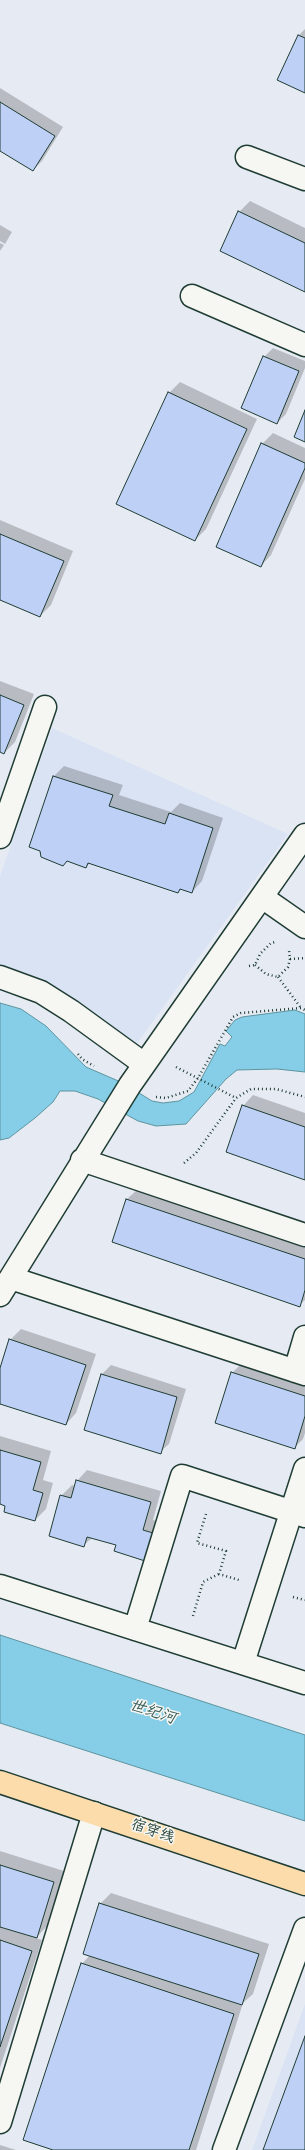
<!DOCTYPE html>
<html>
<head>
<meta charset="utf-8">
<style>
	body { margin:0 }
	canvas { display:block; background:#e6ebf3 }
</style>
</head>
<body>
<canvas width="305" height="2150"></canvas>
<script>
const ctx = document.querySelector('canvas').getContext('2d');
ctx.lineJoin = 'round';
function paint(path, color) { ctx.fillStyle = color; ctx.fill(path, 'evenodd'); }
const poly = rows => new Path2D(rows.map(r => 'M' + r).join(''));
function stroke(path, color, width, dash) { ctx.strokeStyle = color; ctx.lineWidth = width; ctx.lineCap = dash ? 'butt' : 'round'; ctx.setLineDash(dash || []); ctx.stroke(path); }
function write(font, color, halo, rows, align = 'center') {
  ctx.font = font + ' Dekko,"LXGW WenKai TC",sans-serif'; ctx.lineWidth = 3; ctx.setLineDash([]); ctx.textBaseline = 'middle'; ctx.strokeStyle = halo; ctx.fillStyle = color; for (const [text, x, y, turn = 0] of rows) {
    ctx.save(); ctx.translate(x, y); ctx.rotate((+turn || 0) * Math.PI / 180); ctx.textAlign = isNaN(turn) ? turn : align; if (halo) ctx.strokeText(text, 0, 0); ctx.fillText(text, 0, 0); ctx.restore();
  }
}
paint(poly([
	[52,728,288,834,136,1045,68,995,0,965,0,876],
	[305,2004,305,2150,252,2150]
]), '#dae3f4');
const water = poly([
	[0,1003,21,1009,46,1026,86,1067,123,1083,152,1101,163,1103,179,1101,194,1092,220,1044,225,1046,232,1037,226,1031,235,1020,242,1017,295,1010,305,1014,305,1072,277,1069,237,1070,226,1079,186,1124,156,1126,138,1121,98,1099,75,1091,60,1091,53,1102,35,1118,9,1138,0,1140,0,1003],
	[0,1635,305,1735,305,1821,0,1723,0,1635]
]);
paint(water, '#86cee7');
stroke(water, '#5d949f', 1);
paint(poly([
	[305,29,305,92,278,80,299,35],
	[0,88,63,127,42,161,33,170,0,150],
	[250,201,305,228,305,291,239,212],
	[0,225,12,232,5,244,0,241],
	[0,243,4,245,0,251],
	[273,348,305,361,305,368,286,414,277,423,264,357],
	[180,382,257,419,206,529,195,540,169,393],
	[273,433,305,448,305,479,271,555,261,566,262,444],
	[0,520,73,551,51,605,40,616,0,599],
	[0,681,34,694,15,742,4,753,0,751],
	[64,766,123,785,119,795,171,812,180,803,223,818,202,881,192,892,182,888,178,892,90,863,86,867,31,847,54,776],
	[253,1095,305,1113,305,1179,243,1106],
	[138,1189,305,1246,305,1300,299,1305,113,1242,127,1199],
	[21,1329,96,1354,76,1413,66,1424,0,1403,0,1371,10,1340],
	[241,1364,305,1385,305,1433,303,1439,294,1448,232,1373],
	[111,1365,186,1389,169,1444,160,1452,102,1374],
	[0,1436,51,1451,43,1480,53,1483,46,1509,35,1520,0,1503],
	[87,1470,161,1491,153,1520,163,1523,155,1549,117,1545,92,1538,84,1545,61,1496,72,1485,75,1486,77,1481],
	[0,1851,64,1871,47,1926,36,1938,42,1940,0,2068],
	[111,1893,269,1944,253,1994,243,2003,196,2150,56,2150,82,1964,90,1955,100,1904],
	[0,2145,16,2150,0,2150]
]), '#0003');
const building = poly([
	[298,35,305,38,305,93,277,80,298,35],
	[0,102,55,136,33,171,0,151,0,102],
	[238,211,305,243,305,292,220,251,238,211],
	[263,356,299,371,277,424,241,408,263,356],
	[168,392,247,429,195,541,116,504,168,392],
	[305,410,305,442,294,437,305,410],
	[261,443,305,463,305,468,261,567,216,547,261,443],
	[0,534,64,561,40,617,0,600,0,534],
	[0,695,24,705,4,754,0,752,0,695],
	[53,776,113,795,109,806,165,824,169,813,213,828,192,893,180,889,178,893,88,863,86,868,67,861,63,866,41,857,40,851,29,847,53,776],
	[242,1105,305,1127,305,1180,226,1152,242,1105],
	[126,1199,305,1259,305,1290,300,1307,112,1242,126,1199],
	[9,1339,86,1365,66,1425,0,1404,0,1368,9,1339],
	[231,1372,305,1396,305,1416,295,1449,215,1423,231,1372],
	[101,1374,177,1397,161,1454,84,1430,101,1374],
	[0,1450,41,1462,33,1490,43,1493,35,1521,4,1512,5,1506,0,1504,0,1450],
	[76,1480,151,1502,143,1530,153,1533,145,1561,114,1551,116,1545,87,1537,84,1547,49,1536,60,1495,71,1498,76,1480],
	[0,1865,54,1882,37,1938,0,1927,0,1865],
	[99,1903,259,1954,242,2005,83,1954,99,1903],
	[0,1940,32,1951,0,2047,0,1940],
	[81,1963,234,2014,189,2150,53,2150,23,2140,81,1963],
	[305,2036,305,2150,263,2150,305,2036]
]);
paint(building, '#bfd0f6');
stroke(building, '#1f3d34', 1);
const minor = poly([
	[247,157,305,179],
	[192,296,305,345],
	[0,837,45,707],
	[262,897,305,927],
	[0,977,41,992,71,1011,144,1064],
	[82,1160,305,1235],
	[11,1278,305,1374],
	[0,1295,130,1085,305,835],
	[295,1371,305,1337],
	[0,1586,305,1683],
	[135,1629,182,1476,305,1516],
	[243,1663,305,1469],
	[0,2122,94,1813],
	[224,2150,305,1929]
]);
const major = poly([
	[0,1782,305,1884]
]);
stroke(minor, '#1f3d34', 25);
stroke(major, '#1f3d34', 25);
stroke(poly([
	[290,959,305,958],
	[255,965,266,974,278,977,288,967,290,959,289,950],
	[249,966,255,965,260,954,271,943,275,942],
	[278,977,301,1008],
	[78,1054,82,1059,94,1066],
	[176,1067,236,1098],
	[156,1097,166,1098,188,1091,198,1078,233,1017,241,1013,301,1008,305,1010],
	[184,1163,196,1153,236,1098,251,1089,276,1089,305,1097],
	[206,1514,197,1543,226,1551,219,1574,239,1580],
	[293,1597,305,1600],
	[193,1616,203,1582,219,1574]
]), '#1f3d34', 2.5, [1, 3]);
stroke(minor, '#f6f6f2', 22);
stroke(major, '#fddcac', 22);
write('15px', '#1f3d34', '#f6f6f2', [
	["宿穿线",152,1833,19]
]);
write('italic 16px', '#345a58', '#f6f6f2', [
	["世纪河",152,1714,18]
]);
</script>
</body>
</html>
